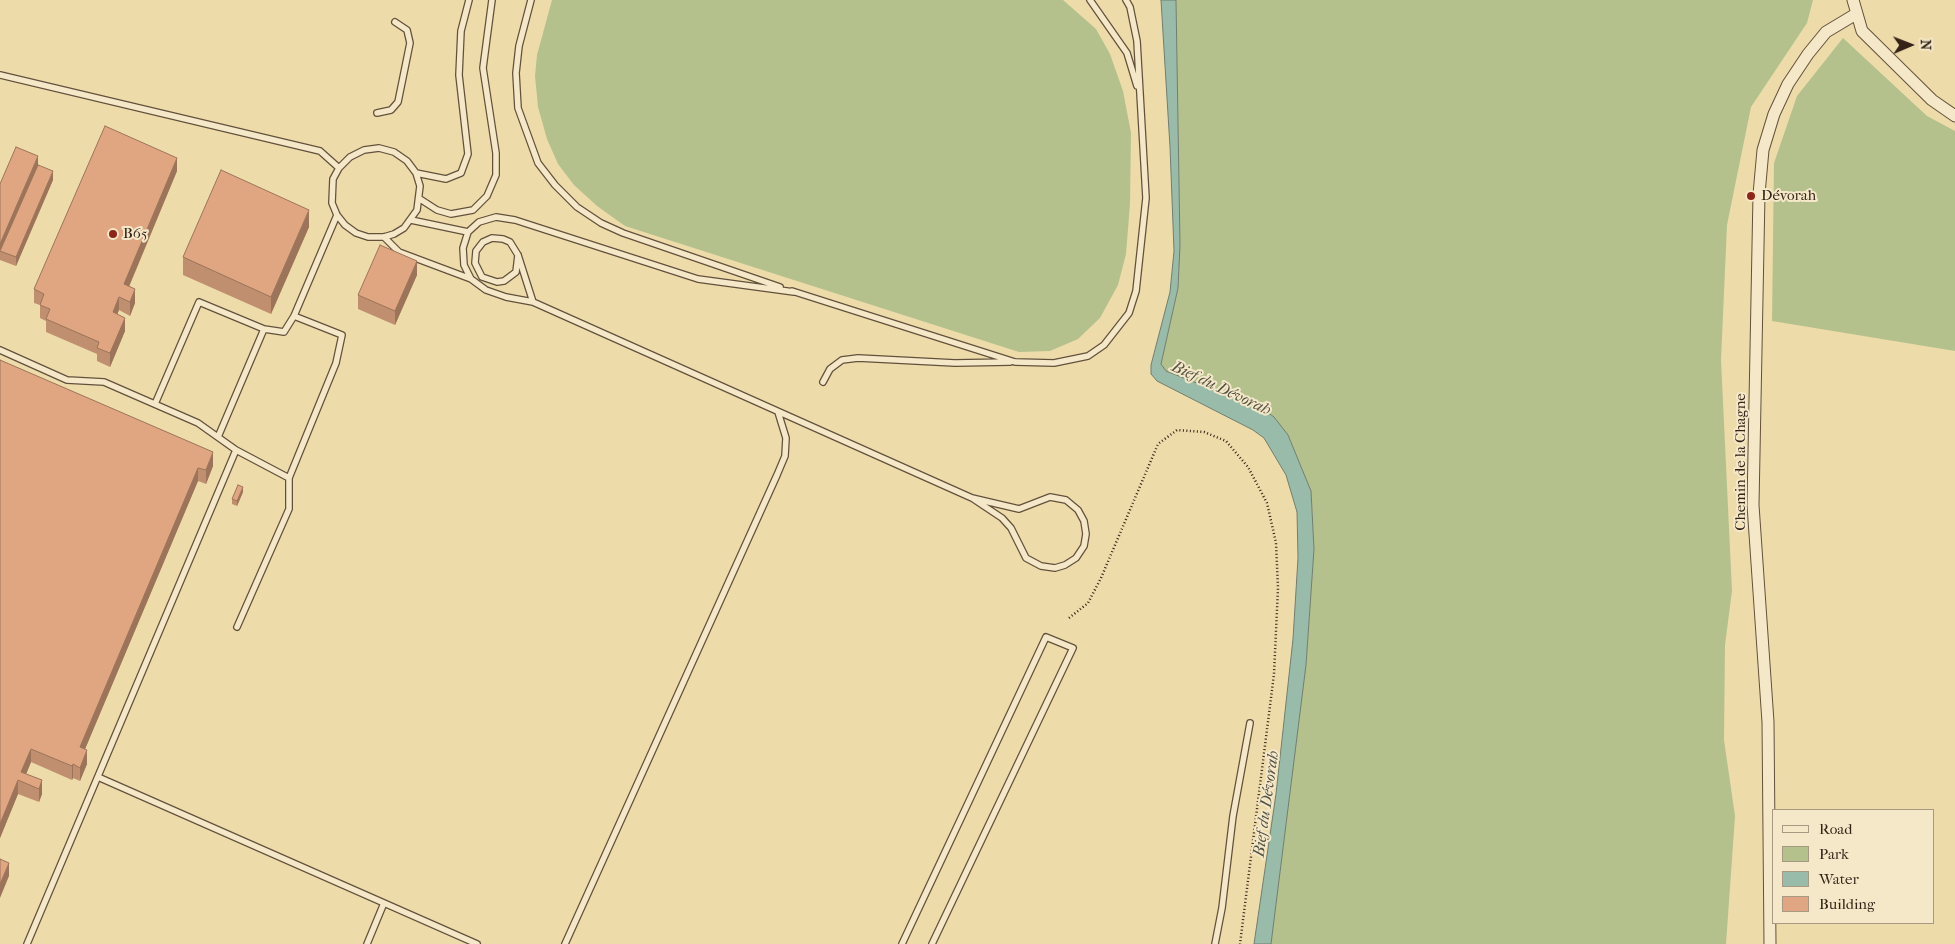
<!DOCTYPE html>
<html>
<head>
<meta charset="utf-8">
<style>
	body { margin:0 }
	#map { position:relative; width:1955px; height:944px; overflow:hidden; background:#eedbaa; font-family:"IM FELL French Canon",serif }
	canvas { display:block }
	.legend { position:absolute; left:1772px; top:809px; width:162px; height:115px; box-sizing:border-box; background:#f4e8c8; border:1px solid #a89982; margin:0; padding:6px 9px; list-style:none; font-size:15px; color:#352318 }
	.legend li { display:flex; align-items:center; gap:10px; height:25px }
	.legend b { width:25px; border:1px solid #a89982 }
	.north { position:absolute; left:1885px; top:20px; width:50px; height:50px; -webkit-text-stroke:4px #f4e8c8; paint-order:stroke; rotate:89deg; font-size:14px; font-weight:700; line-height:20px; text-align:center; color:#352318 }
	.north::after { content:''; display:block; margin:auto; width:18px; height:22px; background:#352318; clip-path:polygon(50% 0,100% 100%,50% 72%,0 100%) }
</style>
</head>
<body>
<div id="map">
<canvas width="1955" height="944"></canvas>
<ul class="legend">
<li><b style="height:6px;background:#f4e8c8"></b>Road</li>
<li><b style="height:14px;background:#b4c18c"></b>Park</li>
<li><b style="height:14px;background:#99bba9"></b>Water</li>
<li><b style="height:14px;background:#dfa681"></b>Building</li>
</ul>
<div class="north">N</div>
</div>
<script>
const ctx = document.querySelector('canvas').getContext('2d');
ctx.lineJoin = 'round';
function paint(path, color) { ctx.fillStyle = color; ctx.fill(path, 'evenodd'); }
const poly = rows => new Path2D(rows.map(r => 'M' + r).join(''));
function stroke(path, color, width, dash) { ctx.strokeStyle = color; ctx.lineWidth = width; ctx.lineCap = dash ? 'butt' : 'round'; ctx.setLineDash(dash || []); ctx.stroke(path); }
function write(font, color, halo, rows, align = 'center') {
  ctx.font = font + ' "IM FELL French Canon",serif'; ctx.lineWidth = 4; ctx.setLineDash([]); ctx.textBaseline = 'middle'; ctx.strokeStyle = halo; ctx.fillStyle = color; for (const [text, x, y, turn = 0] of rows) {
    ctx.save(); ctx.translate(x, y); ctx.rotate((+turn || 0) * Math.PI / 180); ctx.textAlign = isNaN(turn) ? turn : align; if (halo) ctx.strokeText(text, 0, 0); ctx.fillText(text, 0, 0); ctx.restore();
  }
}
paint(poly([
	[552,0,1063,0,1096,29,1110,54,1123,91,1131,133,1130,204,1126,254,1118,285,1100,318,1078,339,1050,351,1019,352,625,226,597,206,574,185,558,164,547,139,538,107,535,76,537,55],
	[1176,0,1813,0,1807,23,1751,107,1727,225,1721,360,1732,591,1725,645,1724,740,1735,816,1726,944,1271,944,1306,665,1314,549,1311,491,1288,435,1274,417,1263,409,1166,371,1161,364,1178,288,1179,272],
	[1843,38,1927,116,1955,131,1955,351,1772,321,1774,163,1797,96]
]), '#b4c18c');
const water = poly([
	[1161,0,1176,0,1180,245,1178,288,1161,364,1166,371,1263,409,1274,417,1288,435,1311,491,1314,549,1306,665,1271,944,1254,944,1276,794,1293,639,1298,558,1297,512,1286,475,1264,438,1253,430,1157,381,1151,374,1151,365,1170,292,1174,251,1170,147,1161,0]
]);
paint(water, '#99bba9');
stroke(water, '#717e6f', 1);
const lane = poly([
	[531,0,519,46,516,73,518,108,538,163,555,185,577,207,601,223,623,233,780,287],
	[1090,0,1127,53,1137,86],
	[0,75,320,151,339,168],
	[377,113,391,110,398,102,410,43,407,30,395,22],
	[416,173,420,186,417,210,404,228,394,234,384,237,368,237,356,233,345,225,337,215,332,203,333,179,339,168,350,157,364,150,379,148,394,152,407,161,416,173,446,179,461,173,468,154,459,75,461,31,469,0],
	[420,199,437,210,451,214,473,210,487,196,496,175,496,153,483,68,492,0],
	[411,220,468,232],
	[384,237,399,252,471,279],
	[518,255,516,272,504,281,497,282,482,277,475,263,476,251,483,242,492,238,503,239,510,242,518,255,533,302],
	[792,291,1015,362,1054,363,1088,356,1104,345,1129,313,1136,291,1146,198,1137,41,1130,7,1126,0],
	[794,292,698,279,515,220,496,217,479,222,468,232,463,248,464,265,471,279,486,290,506,297,533,302,972,498,1002,518,1011,528,1026,558,1041,566,1055,568,1065,565,1076,558,1084,546,1086,534,1084,521,1078,510,1066,500,1050,497,1019,509,972,498],
	[0,350,67,380,104,382,198,423,236,450,289,478],
	[823,382,830,369,842,360,858,358,955,363,1010,362],
	[155,404,199,302,264,329,284,332,294,316,337,215],
	[218,437,264,329],
	[237,627,289,509,289,478,336,363,342,335,294,316],
	[98,777,477,944],
	[27,944,236,450],
	[367,944,384,903],
	[565,944,777,475,785,456,786,438,778,412],
	[902,944,1046,637,1073,648,932,944],
	[1215,944,1222,908,1233,816,1250,723]
]);
const street = poly([
	[1853,0,1862,31,1932,100,1955,116],
	[1770,944,1768,722,1753,505,1759,194,1763,150,1774,114,1788,84,1808,54,1826,32,1856,14]
]);
stroke(lane, '#63513c', 8);
stroke(street, '#63513c', 13);
stroke(poly([
	[1069,618,1088,603,1101,578,1158,444,1177,430,1204,432,1226,441,1248,467,1267,503,1276,543,1278,588,1274,674,1240,944]
]), '#352318', 2.5, [1, 2.5]);
stroke(lane, '#f4e8c8', 5.5);
stroke(street, '#f4e8c8', 11);
paint(poly([
	[177,171,129,287,135,303,130,316,119,310,117,314,125,331,110,367,97,361,97,354,46,332,46,321,40,318,40,305,34,303,34,289],
	[53,180,16,266,0,260,0,262,0,184],
	[309,227,271,314,183,275,183,257],
	[417,275,395,325,358,309,358,295],
	[0,360,213,466,206,484,198,481,85,749,87,764,80,781,73,778,72,780,31,762,26,774,42,780,42,794,39,802,18,794,0,838],
	[243,492,237,506,232,504,232,499]
]), '#c08f6f');
paint(poly([
	[38,156,38,174,0,251,0,261,0,244],
	[177,158,177,171,124,298,124,284],
	[53,171,53,180,16,266,16,257],
	[309,210,309,227,271,314,271,297],
	[417,261,417,275,395,325,395,311],
	[135,289,135,303,130,316,130,302],
	[119,297,119,310,113,325,113,312],
	[125,318,125,331,110,367,110,353],
	[213,452,213,466,206,484,206,470],
	[198,468,198,481,80,761,80,747],
	[243,487,243,492,237,506,237,501],
	[31,749,31,762,23,782,21,772],
	[87,750,87,764,80,781,80,768],
	[73,764,73,778,72,780,72,766],
	[18,780,18,794,0,838,0,824],
	[42,780,42,794,39,802,39,789],
	[9,863,9,876,0,898,0,884]
]), '#9c745a');
const building = poly([
	[105,126,177,158,124,284,135,289,130,302,119,297,113,312,125,318,110,353,97,348,99,342,46,319,50,309,40,305,44,294,34,289,105,126],
	[16,147,38,156,0,244,0,184,16,147],
	[38,165,53,171,16,257,0,251,38,165],
	[221,170,309,210,271,297,183,257,221,170],
	[380,245,417,261,395,311,358,295,380,245],
	[0,360,213,452,206,470,198,468,80,747,87,750,80,768,73,764,72,766,31,749,21,772,42,780,39,789,18,780,0,824,0,360],
	[238,485,243,487,237,501,232,499,238,485],
	[0,859,9,863,0,884,0,859]
]);
paint(building, '#dfa681');
stroke(building, '#9c745a', 1);
for (const [x, y, r, color] of [
	[1751,196,5,"#8f2418"],
	[113,234,5,"#8f2418"]
]) { const dot = new Path2D(); dot.arc(x, y, r, 0, 2 * Math.PI); ctx.fillStyle = color; ctx.fill(dot); stroke(dot, '#f4e8c8', 2); }
write('15px', '#352318', '#f4e8c8', [
	["Dévorah",1761,196],
	["B65",123,234]
], 'left');
write('15px', '#352318', '#f4e8c8', [
	["Chemin de la Chagne",1741,462,-90]
]);
write('italic 16px', '#535144', '#f4e8c8', [
	["Bief du Dévorah",1221,389,25],
	["Bief du Dévorah",1267,804,-82]
]);
</script>
</body>
</html>
